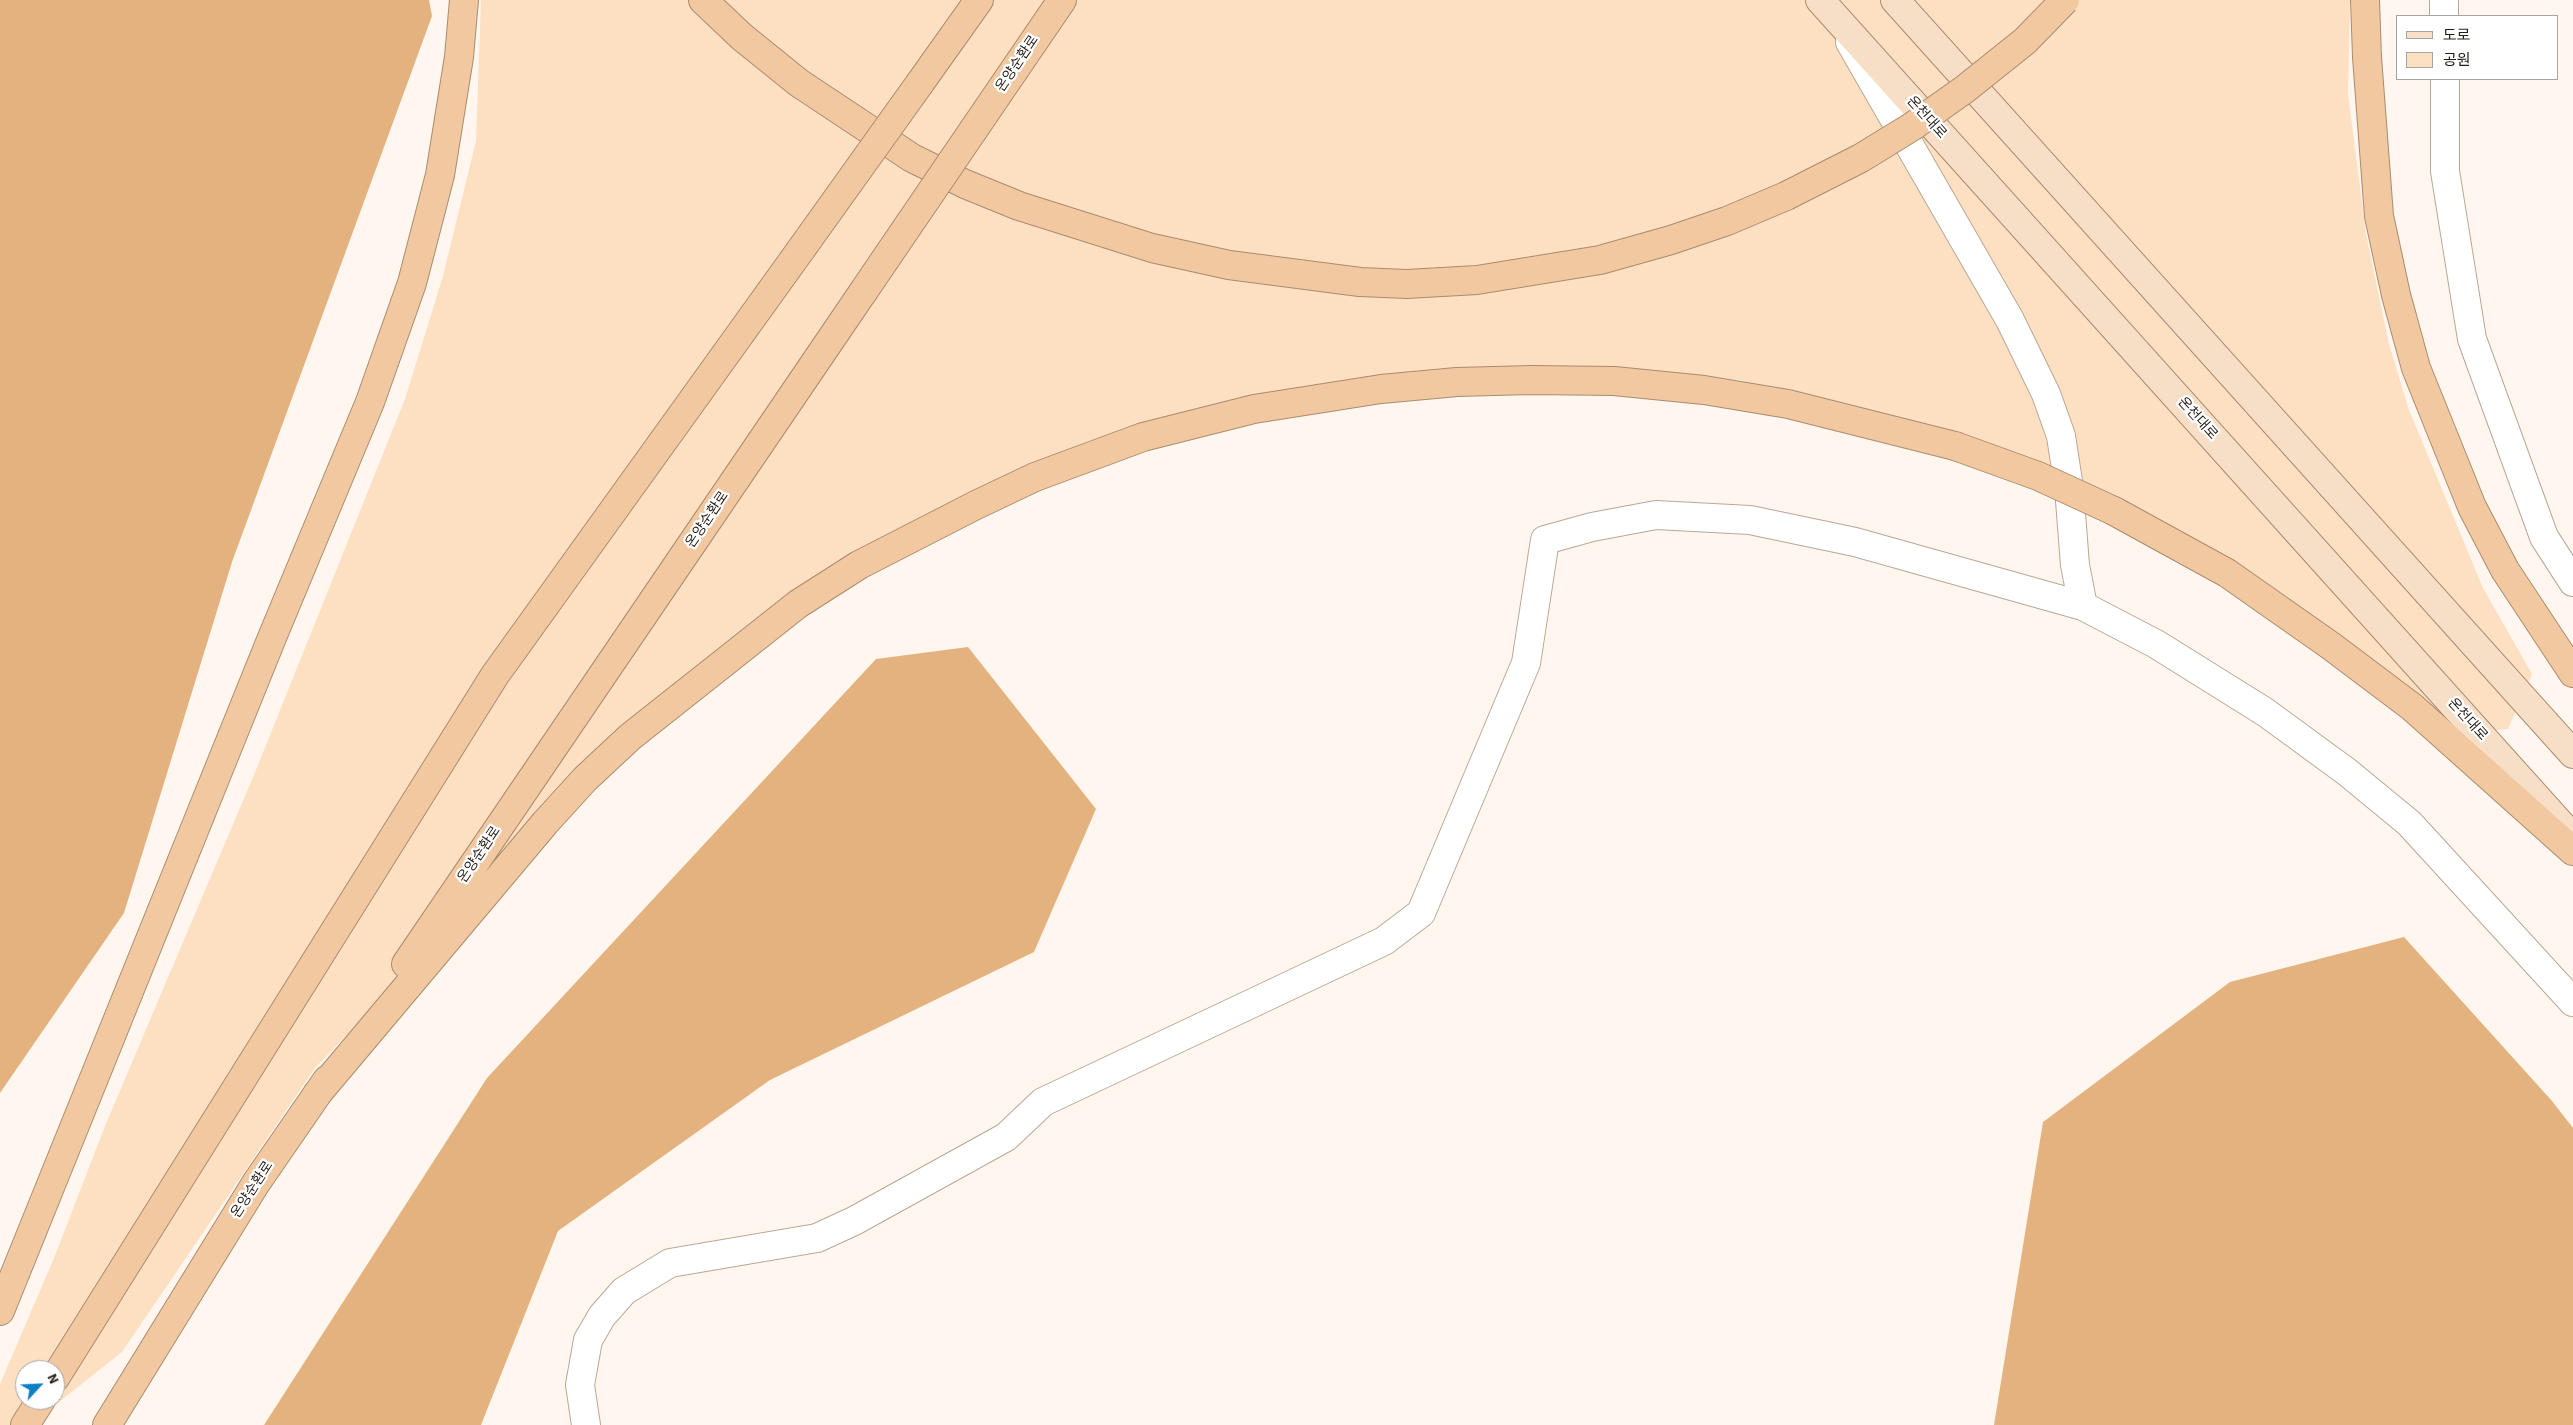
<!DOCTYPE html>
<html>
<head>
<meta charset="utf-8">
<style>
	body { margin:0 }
	#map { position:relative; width:2573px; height:1425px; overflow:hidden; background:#fff7ef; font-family:"Source Sans 3","Noto Sans KR",sans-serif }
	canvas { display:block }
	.legend { position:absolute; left:2396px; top:15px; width:162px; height:65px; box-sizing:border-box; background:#fff; border:1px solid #a7a4a1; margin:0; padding:6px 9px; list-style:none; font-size:15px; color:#231c15 }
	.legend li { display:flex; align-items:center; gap:10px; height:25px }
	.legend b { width:25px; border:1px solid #a7a4a1 }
	.north { position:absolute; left:15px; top:1360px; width:50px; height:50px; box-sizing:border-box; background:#fff; border:1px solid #a7a4a1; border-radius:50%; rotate:65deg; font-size:14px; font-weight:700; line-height:20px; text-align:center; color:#231c15 }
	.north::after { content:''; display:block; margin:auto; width:18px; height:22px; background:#0f7ec8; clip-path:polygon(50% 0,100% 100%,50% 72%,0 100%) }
</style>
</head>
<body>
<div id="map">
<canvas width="2573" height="1425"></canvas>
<ul class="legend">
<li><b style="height:6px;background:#f7dec6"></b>도로</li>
<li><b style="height:14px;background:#fddfc2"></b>공원</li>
</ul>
<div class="north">N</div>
</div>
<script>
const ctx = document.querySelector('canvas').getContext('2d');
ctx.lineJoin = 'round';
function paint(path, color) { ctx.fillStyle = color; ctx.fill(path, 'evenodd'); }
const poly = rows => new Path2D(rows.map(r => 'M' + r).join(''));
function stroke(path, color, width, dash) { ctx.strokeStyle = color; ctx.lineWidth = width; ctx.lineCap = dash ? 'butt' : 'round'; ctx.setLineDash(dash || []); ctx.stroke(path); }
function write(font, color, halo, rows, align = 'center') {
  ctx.font = font + ' "Source Sans 3","Noto Sans KR",sans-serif'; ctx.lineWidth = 4.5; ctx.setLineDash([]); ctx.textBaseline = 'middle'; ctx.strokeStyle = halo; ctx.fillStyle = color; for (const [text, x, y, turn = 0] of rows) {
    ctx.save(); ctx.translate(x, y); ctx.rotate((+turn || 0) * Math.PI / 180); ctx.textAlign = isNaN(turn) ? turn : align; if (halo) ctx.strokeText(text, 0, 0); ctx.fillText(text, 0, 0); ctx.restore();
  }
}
paint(poly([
	[481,0,2350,0,2348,94,2366,234,2389,344,2409,410,2483,588,2532,674,2508,729,2458,733,2337,637,1976,441,1739,380,1595,372,1121,437,733,646,463,914,315,1068,122,1352,30,1425,0,1425,0,1384,54,1258,105,1126,256,770,405,399,443,276,476,141],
	[25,1370,55,1370,55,1400,25,1400]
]), '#fddfc2');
paint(poly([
	[0,0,429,0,432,16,232,562,124,913,0,1093],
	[968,647,1096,809,1034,952,770,1080,558,1231,481,1425,264,1425,487,1078,876,659],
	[2404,937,2552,1101,2573,1128,2573,1425,1994,1425,2043,1122,2230,982]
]), '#e4b27e');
const minor = poly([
	[2444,0,2444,16],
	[1850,42,2010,320,2046,394,2061,436,2069,488,2075,565,2083,606],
	[2445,79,2445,171,2472,339,2544,537,2573,582],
	[586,1425,580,1385,588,1340,602,1316,624,1291,670,1263,817,1238,854,1221,1006,1137,1043,1102,1384,941,1421,913,1526,663,1545,540,1592,527,1656,515,1750,520,1855,542,2083,606,2156,644,2265,712,2347,772,2409,823,2573,1002]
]);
const major = poly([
	[1820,0,2573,838],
	[1895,0,2573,754]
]);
const highway = poly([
	[703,0,742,37,799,83,912,158,965,184,1019,206,1152,248,1229,265,1360,282,1407,284,1477,280,1600,260,1671,240,1727,221,1786,196],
	[2365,0,2367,57,2379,216,2396,295,2416,368,2472,507,2505,570,2573,673],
	[920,83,979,0],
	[974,129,1062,0],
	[2114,511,2227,573,2331,646,2412,707,2573,851],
	[406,964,863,292],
	[317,1094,545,823,585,779,630,737,798,604,859,565,976,505,1035,477,1143,437,1254,409,1381,389,1457,382,1531,380,1614,381,1704,390,1788,404,1955,446],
	[0,1311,271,640,370,402,412,283,440,175,459,57,464,0],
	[55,1378,495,675,802,248],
	[25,1425,41,1400],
	[107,1425,256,1183,327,1080]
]);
stroke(minor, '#baa795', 30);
stroke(major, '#a98c6f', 30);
stroke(highway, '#a98c6f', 30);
stroke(minor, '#fff', 28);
stroke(major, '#f7dec6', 28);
stroke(highway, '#f1c8a0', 28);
const highwayBridge = poly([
	[1786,196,1861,158,1913,126,1965,89,2025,41,2065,0],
	[802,248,920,83],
	[863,292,974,129],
	[1955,446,2038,476,2114,511]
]);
stroke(highwayBridge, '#a98c6f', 30, []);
stroke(highwayBridge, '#f1c8a0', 28);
write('14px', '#231c15', '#fff', [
	["온양순환로",1018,64,-56],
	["온천대로",1926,118,48],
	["온천대로",2197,419,48],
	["온양순환로",708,520,-56],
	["온천대로",2467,720,48],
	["온양순환로",480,855,-56],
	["온양순환로",253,1190,-57]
]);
</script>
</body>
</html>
